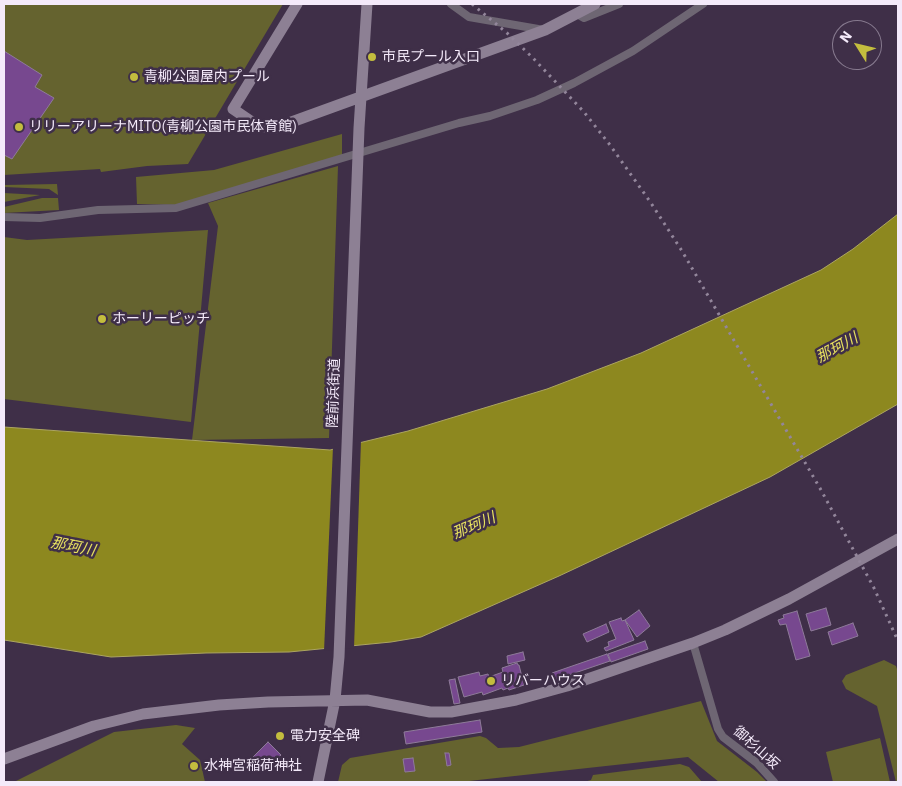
<!DOCTYPE html>
<html>
<head>
<meta charset="utf-8">
<style>
	body { margin:0 }
	#map { position:relative; width:902px; height:786px; overflow:hidden; background:#3f2f48; font-family:"IBM Plex Sans",sans-serif }
	canvas { display:block }
	.frame { position:absolute; inset:0; border:5px solid #f4eafa; pointer-events:none }
	.north { position:absolute; left:832px; top:20px; width:50px; height:50px; box-sizing:border-box; background:#3f2f48; border:1px solid #877a8f; border-radius:50%; rotate:306deg; font-size:14px; font-weight:700; line-height:20px; text-align:center; color:#f4eafa }
	.north::after { content:''; display:block; margin:auto; width:18px; height:22px; background:#c3bd3e; clip-path:polygon(50% 0,100% 100%,50% 72%,0 100%) }
</style>
</head>
<body>
<div id="map">
<canvas width="902" height="786"></canvas>
<div class="frame"></div>
<div class="north">N</div>
</div>
<script>
const ctx = document.querySelector('canvas').getContext('2d');
ctx.lineJoin = 'round';
function paint(path, color) { ctx.fillStyle = color; ctx.fill(path, 'evenodd'); }
const poly = rows => new Path2D(rows.map(r => 'M' + r).join(''));
function stroke(path, color, width, dash) { ctx.strokeStyle = color; ctx.lineWidth = width; ctx.lineCap = dash ? 'butt' : 'round'; ctx.setLineDash(dash || []); ctx.stroke(path); }
function write(font, color, halo, rows, align = 'center') {
  ctx.font = font + ' "IBM Plex Sans","Noto Sans JP",sans-serif'; ctx.lineWidth = 5; ctx.setLineDash([]); ctx.textBaseline = 'middle'; ctx.strokeStyle = halo; ctx.fillStyle = color; for (const [text, x, y, turn = 0] of rows) {
    ctx.save(); ctx.translate(x, y); ctx.rotate((+turn || 0) * Math.PI / 180); ctx.textAlign = isNaN(turn) ? turn : align; if (halo) ctx.strokeText(text, 0, 0); ctx.fillText(text, 0, 0); ctx.restore();
  }
}
paint(poly([
	[4,4,283,4,188,164,147,166,101,172,100,169,4,175],
	[342,134,342,156,178,205,137,204,136,177,214,170],
	[338,166,329,438,192,440,218,226,208,203],
	[57,184,58,195,49,189,4,187,4,185],
	[4,193,40,195,4,202],
	[42,198,58,198,59,210,4,213,4,207],
	[208,230,191,422,4,399,4,237,27,240],
	[884,660,896,666,898,672,898,782,896,782,877,706,846,689,842,681,846,675],
	[701,701,717,741,757,772,767,782,719,782,688,757,460,782,338,782,342,765,350,758,480,736,486,738,498,748,519,747],
	[176,725,195,728,182,744,200,760,205,782,14,782,114,732],
	[880,738,890,782,833,782,826,752],
	[680,764,689,767,702,782,584,782,591,780,593,775]
]), '#65632f');
const water = poly([
	[898,214,898,404,770,477,559,576,421,637,391,642,289,652,206,653,111,657,4,640,4,427,330,450,408,431,547,389,641,353,821,270,853,249,898,214]
]);
paint(water, '#8d881f');
stroke(water, '#aca561', 1);
paint(poly([
	[361,440,354,648,324,651,333,447]
]), '#3f2f48');
const building = poly([
	[4,51,42,75,35,87,54,98,12,159,4,155,4,51],
	[826,608,831,625,811,631,806,614,826,608],
	[639,610,650,626,637,637,625,620,639,610],
	[797,611,810,656,796,660,786,624,780,625,778,620,784,618,783,615,797,611],
	[621,618,622,621,625,620,634,640,606,651,604,648,609,646,608,642,616,639,609,622,621,618],
	[853,623,858,636,832,645,828,632,853,623],
	[606,624,609,632,587,642,583,634,606,624],
	[645,641,648,649,611,662,608,654,645,641],
	[523,652,525,660,508,664,507,656,523,652],
	[607,654,610,661,554,680,552,673,607,654],
	[517,663,518,665,519,665,524,685,509,690,508,688,503,690,502,688,483,695,482,692,464,697,458,677,479,672,480,676,488,674,489,677,503,672,502,668,517,663],
	[455,679,460,703,454,704,449,680,455,679],
	[480,720,482,732,406,744,404,732,480,720],
	[268,742,281,755,277,759,279,761,276,764,274,762,265,770,253,757,268,742],
	[445,753,449,753,451,765,447,766,445,753],
	[413,758,415,771,405,772,403,759,413,758]
]);
paint(building, '#77488f');
stroke(building, '#8e7b99', 1);
stroke(poly([
	[451,4,469,17,544,30],
	[577,14,584,18,619,4],
	[4,217,40,218,98,210,176,208,459,123,490,116,537,100,574,83,633,51,703,4],
	[693,643,718,729,723,737,757,763,774,782]
]), '#6e6673', 8);
stroke(poly([
	[297,4,233,109,258,126,275,128,545,30,595,4],
	[4,759,94,726,143,714,219,705,268,702,367,700,430,712,451,712,516,700,567,686,693,643,725,630,789,599,898,539],
	[318,782,335,700,339,657,359,128,367,4]
]), '#8d8094', 11);
stroke(poly([
	[472,4,507,33,533,58,584,112,610,145,651,203,682,251,821,490,874,588,898,641]
]), '#93869b', 3, [2.5, 5]);
for (const [x, y, r, color] of [
	[372,57,5,"#c3bd3e"],
	[134,77,5,"#c3bd3e"],
	[19,127,5,"#c3bd3e"],
	[102,319,5,"#c3bd3e"],
	[491,681,5,"#c3bd3e"],
	[280,736,5,"#c3bd3e"],
	[194,766,5,"#c3bd3e"]
]) { const dot = new Path2D(); dot.arc(x, y, r, 0, 2 * Math.PI); ctx.fillStyle = color; ctx.fill(dot); stroke(dot, '#3f2f48', 2); }
write('14px', '#f4eafa', '#3f2f48', [
	["市民プール入口",382,57],
	["青柳公園屋内プール",144,77],
	["リリーアリーナMITO(青柳公園市民体育館)",29,127],
	["ホーリーピッチ",112,319],
	["リバーハウス",501,681],
	["電力安全碑",290,736],
	["水神宮稲荷神社",204,766]
], 'left');
write('14px', '#f4eafa', '#3f2f48', [
	["陸前浜街道",334,393,-88],
	["御杉山坂",756,748,42]
]);
write('italic 15px', '#e8e260', '#3f2f48', [
	["那珂川",837,348,-29],
	["那珂川",474,526,-23],
	["那珂川",73,547,11]
]);
</script>
</body>
</html>
